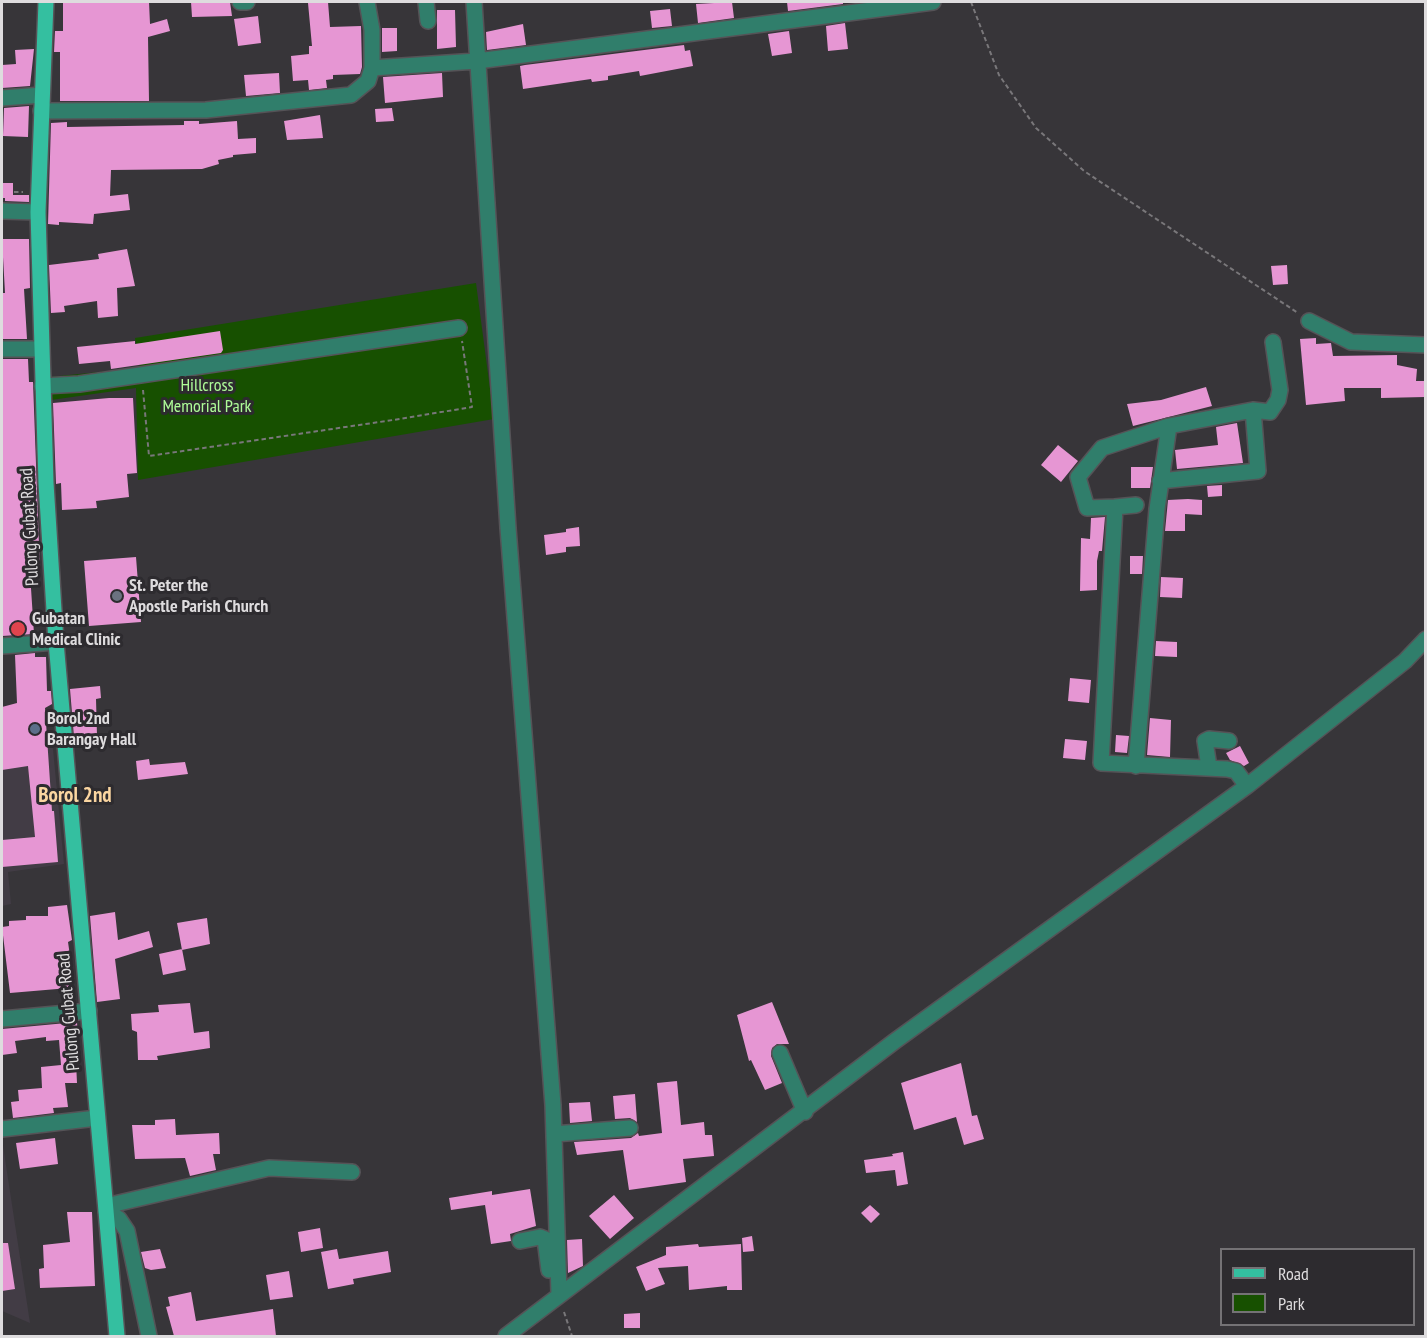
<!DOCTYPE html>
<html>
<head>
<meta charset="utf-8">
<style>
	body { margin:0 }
	#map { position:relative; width:1427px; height:1338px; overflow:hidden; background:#373539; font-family:"PT Sans Narrow",sans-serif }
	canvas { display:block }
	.frame { position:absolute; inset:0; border:3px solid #dedcde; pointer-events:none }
	.legend { position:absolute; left:1220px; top:1248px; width:195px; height:78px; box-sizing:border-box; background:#2d2b2f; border:2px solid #747275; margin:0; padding:8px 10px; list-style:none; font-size:18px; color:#dedcde }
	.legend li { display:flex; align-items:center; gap:12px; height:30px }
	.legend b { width:30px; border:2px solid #747275 }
</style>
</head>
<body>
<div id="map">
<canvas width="1427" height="1338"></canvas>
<div class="frame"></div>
<ul class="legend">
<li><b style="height:8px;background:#34bfa0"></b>Road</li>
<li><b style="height:16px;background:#175000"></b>Park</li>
</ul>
</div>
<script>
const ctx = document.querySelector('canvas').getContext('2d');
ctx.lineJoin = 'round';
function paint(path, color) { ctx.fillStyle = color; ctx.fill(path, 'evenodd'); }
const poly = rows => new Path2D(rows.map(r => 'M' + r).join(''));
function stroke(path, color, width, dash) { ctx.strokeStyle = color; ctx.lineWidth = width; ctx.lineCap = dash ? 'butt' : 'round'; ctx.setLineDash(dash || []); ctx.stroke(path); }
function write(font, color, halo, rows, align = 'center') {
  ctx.font = font + ' "PT Sans Narrow",sans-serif'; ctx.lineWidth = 6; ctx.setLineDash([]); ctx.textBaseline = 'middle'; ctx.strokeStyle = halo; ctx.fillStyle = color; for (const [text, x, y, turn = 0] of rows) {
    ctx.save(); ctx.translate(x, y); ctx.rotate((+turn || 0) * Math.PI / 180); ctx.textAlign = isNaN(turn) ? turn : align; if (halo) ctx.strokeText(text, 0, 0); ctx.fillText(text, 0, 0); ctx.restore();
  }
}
paint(poly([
	[21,720,23,742,52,739,64,864,8,872,11,904,2,906,2,726],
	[2,1139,30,1323,2,1311]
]), '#423c45');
paint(poly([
	[476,283,494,419,138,480,136,388,51,400,49,377,140,368,135,338]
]), '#175000');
paint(poly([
	[63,2,149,2,150,24,167,19,170,31,148,37,149,101,60,101,60,52,54,52,55,31,63,31],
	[191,2,230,2,232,16,192,17],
	[328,2,330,27,361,26,362,67,360,74,333,75,333,79,326,80,327,88,309,90,308,80,293,81,291,56,309,54,309,46,312,46,308,3],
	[732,2,734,18,698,23,696,4],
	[787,2,843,2,843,4,788,11],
	[670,9,672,26,652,28,650,11],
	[437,10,455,10,456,47,437,49],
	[258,16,261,43,238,46,234,19],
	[845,23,848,49,828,51,826,26],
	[523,24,526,45,487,50,486,32],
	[382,28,397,28,397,51,382,52],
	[789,31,792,53,772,56,768,34],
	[684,45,685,51,690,50,693,66,640,76,639,71,608,76,608,80,592,82,591,79,523,89,520,66,525,65],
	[34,49,30,86,2,88,2,65,16,64,15,50],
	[279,73,280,93,246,96,244,75],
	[442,73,443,97,385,103,383,77],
	[29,106,28,137,3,136,4,108],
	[392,108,394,121,376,122,375,109],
	[320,115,323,138,287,140,284,121],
	[184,121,199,121,199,124,237,121,238,139,256,138,256,153,233,155,233,157,218,160,219,164,202,169,111,170,110,196,128,194,130,210,94,214,93,224,59,222,59,225,48,224,51,123,67,122,67,127,184,125],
	[2,183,13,183,13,195,29,195,29,202,5,201,5,198,2,198],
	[2,239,29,239,30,288,24,289,27,339,2,339,2,293,5,293],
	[127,249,135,286,117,288,118,316,98,318,97,301,64,306,65,312,51,313,49,265,99,259,98,254],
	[1287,265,1288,284,1273,285,1271,266],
	[220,331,223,350,221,353,111,369,110,361,79,364,77,347,135,341,135,344],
	[1316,338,1316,344,1331,343,1333,356,1397,355,1397,365,1417,369,1416,381,1425,381,1425,397,1381,398,1381,388,1344,388,1345,401,1306,405,1300,339],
	[2,359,28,359,29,382,33,382,40,573,30,573,34,634,2,636],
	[1206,387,1212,406,1133,426,1127,404,1161,400],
	[109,398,133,398,137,473,127,474,129,497,96,501,97,508,62,510,61,483,56,484,53,403],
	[1237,423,1243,463,1177,469,1175,450,1218,445,1216,427],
	[1058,445,1078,461,1061,482,1041,465],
	[1131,467,1153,467,1150,488,1131,488],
	[1222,485,1222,496,1208,497,1207,486],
	[1188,499,1202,500,1202,515,1185,514,1185,531,1165,531,1168,500],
	[1105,517,1102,551,1099,551,1097,561,1097,590,1080,591,1081,538,1090,539,1091,518],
	[579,527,580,546,566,547,566,552,546,555,544,535,566,532,566,529],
	[1130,556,1143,556,1142,574,1130,574],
	[136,557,141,622,89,626,84,561],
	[1161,577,1183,578,1182,598,1160,597],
	[1156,641,1177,642,1177,657,1155,656],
	[35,653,35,657,46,657,47,691,51,691,52,704,45,708,52,811,54,811,58,862,2,867,2,840,35,837,28,766,2,770,2,707,17,703,15,655],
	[1070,678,1091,680,1089,703,1068,701],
	[100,686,101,698,96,699,97,736,74,737,70,689],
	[1150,718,1171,720,1170,757,1147,755],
	[1116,735,1129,736,1127,753,1115,752],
	[1065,739,1087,741,1085,760,1063,758],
	[1240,746,1249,763,1244,766,1230,760,1226,753],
	[149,759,150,765,185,762,188,774,138,780,136,761],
	[67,905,72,940,68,942,70,956,69,988,10,993,2,927,9,926,9,921,26,920,26,916,48,916,48,907],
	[115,912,118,940,149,931,153,947,115,959,120,999,97,1002,90,916],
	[207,918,210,944,182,950,177,923],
	[182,949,186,970,163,975,159,954],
	[772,1002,789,1044,777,1044,772,1048,771,1056,782,1083,765,1090,751,1060,749,1061,737,1015],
	[190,1003,194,1033,209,1031,210,1048,157,1056,158,1060,138,1060,137,1032,132,1030,131,1014,159,1012,158,1005],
	[77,1022,79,1061,76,1062,77,1083,65,1083,68,1107,53,1108,54,1113,13,1118,11,1102,19,1101,18,1090,42,1088,41,1067,61,1065,59,1040,46,1041,46,1037,15,1041,17,1053,2,1055,2,1029],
	[961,1063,972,1116,977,1115,984,1139,964,1145,956,1117,914,1130,901,1083],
	[677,1081,681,1125,704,1122,705,1135,712,1135,714,1156,683,1159,686,1182,629,1190,623,1150,577,1155,574,1142,631,1138,638,1133,639,1136,662,1133,657,1083],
	[635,1094,637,1122,630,1118,615,1119,613,1096],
	[590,1102,592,1121,570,1123,569,1103],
	[175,1119,176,1135,219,1133,220,1154,213,1154,216,1170,190,1176,185,1158,135,1159,132,1125,155,1125,155,1120],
	[55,1138,58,1164,20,1169,16,1143],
	[903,1152,908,1184,897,1186,895,1170,866,1173,864,1160,893,1156,892,1154],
	[530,1189,536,1226,510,1234,511,1241,491,1244,485,1205,451,1210,449,1198,492,1191,492,1195],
	[614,1195,634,1218,610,1239,589,1216],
	[870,1205,880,1214,871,1223,861,1213],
	[67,1212,92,1212,95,1286,40,1288,39,1269,44,1268,43,1245,70,1242],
	[320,1228,323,1248,301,1252,298,1232],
	[752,1236,754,1251,743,1252,742,1238],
	[582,1239,583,1266,568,1273,567,1240],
	[2,1243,8,1243,15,1289,2,1291],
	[698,1244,699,1247,741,1244,742,1290,727,1290,727,1286,689,1290,688,1266,658,1268,665,1284,646,1291,636,1267,666,1255,666,1247],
	[160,1249,166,1268,151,1270,145,1268,141,1252],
	[337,1249,339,1259,388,1251,391,1272,353,1279,354,1284,328,1289,321,1252],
	[289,1271,293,1297,270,1300,266,1275],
	[191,1292,196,1321,273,1309,276,1336,174,1336,166,1307,170,1306,168,1297],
	[640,1313,640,1328,624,1328,624,1314]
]), '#e696d3');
const minor = poly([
	[240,2,247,2],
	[426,2,428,21],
	[474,2,508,528,553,1105,559,1294],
	[372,68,477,61,933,2],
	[2,98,42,95],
	[41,111,206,110,351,95,368,81,372,68,372,30,367,2],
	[2,211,38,212],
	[1309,321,1351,342,1426,345],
	[2,349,41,349],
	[42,386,79,384,459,328],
	[1160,481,1258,471,1253,410],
	[1136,505,1115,507,1101,763,1227,769,1236,771,1247,786],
	[1115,507,1087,508,1078,477,1102,448,1169,426],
	[2,646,56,642],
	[1136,766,1157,509,1169,426,1253,410,1270,412,1278,400,1280,390,1273,342],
	[1209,767,1205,741,1209,739,1229,741],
	[2,1019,89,1011],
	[780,1053,805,1112],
	[2,1129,97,1118],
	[554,1134,630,1128],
	[106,1206,269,1168,352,1172],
	[106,1211,119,1219,127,1231,149,1336],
	[520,1241,540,1237,545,1239,549,1270],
	[506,1336,895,1041,1247,786,1405,661,1426,639]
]);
const major = poly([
	[46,2,38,212,46,483,56,642,117,1336]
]);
stroke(minor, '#555357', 18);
stroke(major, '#555357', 18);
stroke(poly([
	[971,2,999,75,1036,128,1084,171,1298,313],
	[14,192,23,192],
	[143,390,149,456,393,420,472,407,462,341],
	[564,1312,572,1336]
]), '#79777a', 2, [4.5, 3]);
stroke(minor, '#307e6b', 15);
stroke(major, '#34bfa0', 15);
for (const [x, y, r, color] of [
	[117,596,6,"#6b7280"],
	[18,629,8,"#e0444e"],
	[35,729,6,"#5c6f8a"]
]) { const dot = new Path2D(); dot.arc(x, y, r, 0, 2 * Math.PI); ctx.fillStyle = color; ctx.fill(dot); stroke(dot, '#2d2b2f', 2); }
write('18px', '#aefc98', '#2d2b2f', [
	["Hillcross",207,386],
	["Memorial Park",207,407]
]);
write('18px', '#dedcde', '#2d2b2f', [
	["Pulong Gubat Road",30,527,-93],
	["Pulong Gubat Road",69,1012,-95]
]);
write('bold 18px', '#dedcde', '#2d2b2f', [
	["St. Peter the",129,586],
	["Apostle Parish Church",129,607],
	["Gubatan",32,619],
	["Medical Clinic",32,640],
	["Borol 2nd",47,719],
	["Barangay Hall",47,740]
], 'left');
write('bold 21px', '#fbd6a1', '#2d2b2f', [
	["Borol 2nd",75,796]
]);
</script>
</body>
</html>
